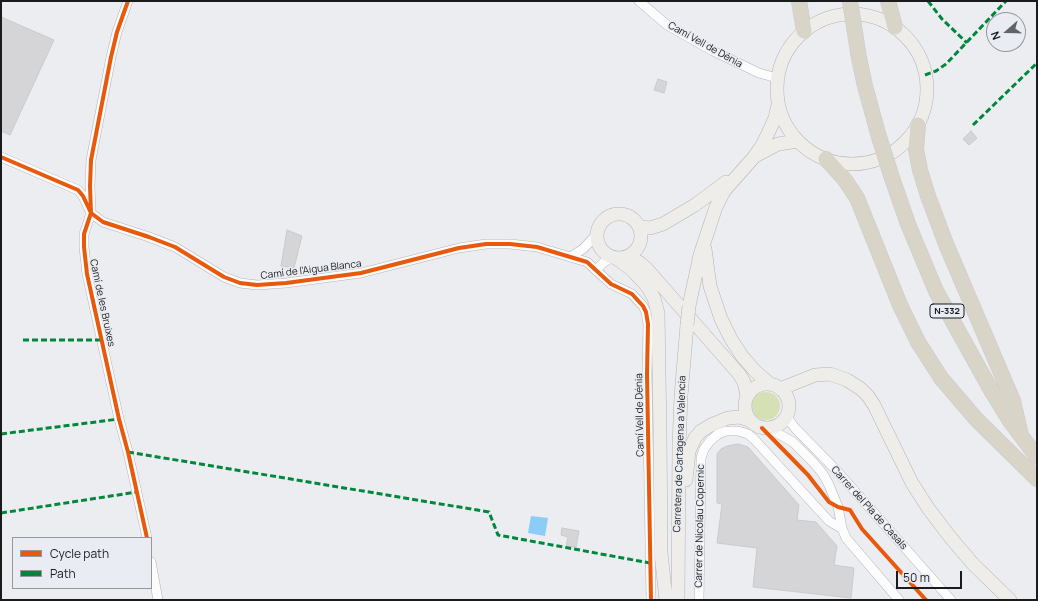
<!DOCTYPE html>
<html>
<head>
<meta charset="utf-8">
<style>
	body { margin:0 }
	#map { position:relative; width:1038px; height:601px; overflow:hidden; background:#ebedf0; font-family:Manrope,sans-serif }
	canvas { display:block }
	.frame { position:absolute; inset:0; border:2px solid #1a1b1d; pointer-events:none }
	.legend { position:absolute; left:12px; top:537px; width:140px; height:52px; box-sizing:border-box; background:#e9ecf2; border:1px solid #96989d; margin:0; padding:5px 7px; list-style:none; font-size:12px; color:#1a1b1d }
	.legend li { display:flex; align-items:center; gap:8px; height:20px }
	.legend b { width:20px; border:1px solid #96989d }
	.north { position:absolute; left:986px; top:12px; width:40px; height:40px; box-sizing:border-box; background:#e9ecf2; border:1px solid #96989d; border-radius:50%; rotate:250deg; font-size:11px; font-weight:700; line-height:16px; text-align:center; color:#1a1b1d }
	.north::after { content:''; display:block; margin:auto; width:14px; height:18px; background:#636467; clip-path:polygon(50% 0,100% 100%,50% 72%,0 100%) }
	.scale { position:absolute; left:896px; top:571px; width:66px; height:18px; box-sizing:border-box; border:2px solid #1a1b1d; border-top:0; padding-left:5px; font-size:12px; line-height:14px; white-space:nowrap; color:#1a1b1d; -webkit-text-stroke:3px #e9ecf2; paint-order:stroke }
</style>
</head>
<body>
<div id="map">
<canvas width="1038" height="601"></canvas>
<div class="frame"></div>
<ul class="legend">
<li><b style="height:5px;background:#e8590c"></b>Cycle path</li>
<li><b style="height:5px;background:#00873e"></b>Path</li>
</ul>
<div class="north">N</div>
<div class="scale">50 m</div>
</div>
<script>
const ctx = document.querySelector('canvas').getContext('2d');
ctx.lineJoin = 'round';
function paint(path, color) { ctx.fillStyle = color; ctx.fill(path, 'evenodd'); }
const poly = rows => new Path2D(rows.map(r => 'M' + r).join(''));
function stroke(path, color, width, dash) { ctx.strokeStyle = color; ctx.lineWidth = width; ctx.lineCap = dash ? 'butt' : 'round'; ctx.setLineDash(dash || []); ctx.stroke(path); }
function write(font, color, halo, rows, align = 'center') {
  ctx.font = font + ' Manrope,sans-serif'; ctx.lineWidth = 3; ctx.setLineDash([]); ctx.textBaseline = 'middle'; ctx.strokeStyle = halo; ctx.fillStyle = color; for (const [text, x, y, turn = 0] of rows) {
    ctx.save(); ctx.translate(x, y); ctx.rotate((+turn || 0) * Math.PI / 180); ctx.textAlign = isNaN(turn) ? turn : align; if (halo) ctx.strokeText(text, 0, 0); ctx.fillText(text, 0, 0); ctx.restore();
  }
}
paint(poly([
	'752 406a14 14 0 1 1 28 0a14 14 0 1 1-28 0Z'
]), '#d5e1b5');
paint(poly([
	[531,516,548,518,545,536,528,533]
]), '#8acdf6');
const building = poly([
	[1,17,54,40,10,135,1,131,1,17],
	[658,79,667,82,664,93,654,90,658,79],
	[971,131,977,138,969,145,963,139,971,131],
	[287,230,302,236,294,268,281,266,287,230],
	[738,444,748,447,799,505,797,520,816,522,837,546,834,565,854,568,851,598,753,587,757,548,717,543,722,504,717,503,717,454,721,449,727,446,738,444],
	[562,528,579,531,576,547,566,546,568,537,561,535,562,528]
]);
paint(building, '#d5d5d8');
stroke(building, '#c9cacc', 1);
const minor = poly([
	[128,1,117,32,111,57,91,160,90,186,91,213,84,234,84,247,87,274,119,419,128,452,147,538],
	[639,1,667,25,713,51,759,73,777,78],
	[1,157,78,190,83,196,91,213,103,222,149,237,175,247,224,277,240,283,257,285,286,283,361,273,459,248,486,244,510,244,537,247,587,262,611,284,632,294,643,306,646,312,648,324,647,374,651,600],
	[570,257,583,249,597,234],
	[596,270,604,262,613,257],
	[786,416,795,428,836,470,951,600],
	[768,428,793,442,813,462,823,474,829,485,838,507,842,528,846,538,899,600],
	[151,562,158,600],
	[699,600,701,458,704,449,710,441,718,434,726,431,738,431,748,434,754,439,829,521,839,527,842,528]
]);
const secondary = poly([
	'777 89a75 75 0 1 1 150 0a75 75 0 1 1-150 0Z',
	[757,155,778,144,798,141],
	'597 236a22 22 0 1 1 44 0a22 22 0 1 1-44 0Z',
	[640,227,650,228,663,224,695,205,726,182],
	[705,249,710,286,721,319,731,339,742,356,755,371,770,384],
	[629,256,640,263,647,269,739,374,744,382,747,396],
	[616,258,632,270,647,286,654,298,658,313,660,434,661,553,666,600],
	[689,306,700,255,716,207,724,191,754,157,763,144,775,118,778,105],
	'745 406a22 22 0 1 1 44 0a22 22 0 1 1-44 0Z',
	[780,389,815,375,830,374,847,380,861,389,868,396,874,405,912,483,928,508,950,537,973,564,1010,600],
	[686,480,689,451,695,438,701,431,711,425,728,418,740,417,749,420],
	[678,600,679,445,681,396,687,325]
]);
const trunk = poly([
	[799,1,804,31],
	[888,1,895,27],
	[918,125,916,149,920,170,928,196,946,244,1013,401,1021,435],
	[826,159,845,180,857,198,900,305,918,342,941,378,976,419,1037,479],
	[892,178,908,224,936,291,991,390,1010,421,1037,457]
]);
stroke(minor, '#b3b4b6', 10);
stroke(secondary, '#b3b4b6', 14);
stroke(trunk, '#cacbcc', 16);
stroke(minor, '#fcfcfd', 9);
stroke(secondary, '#eeede9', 13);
stroke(trunk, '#d8d4c8', 15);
const secondaryBridge = poly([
	[687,325,689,306]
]);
const trunkBridge = poly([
	[850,1,859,58,865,86,879,137,892,178]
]);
stroke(secondaryBridge, '#b3b4b6', 14, []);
stroke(trunkBridge, '#cacbcc', 16, []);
stroke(secondaryBridge, '#eeede9', 13);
stroke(trunkBridge, '#d8d4c8', 15);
stroke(poly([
	[928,1,942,19,967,43],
	[925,75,936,71,946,64,1006,1],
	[973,125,1037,63],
	[23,340,102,340],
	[1,434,119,419],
	[128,452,489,512,498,535,650,563],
	[1,513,137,492]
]), '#00873e', 3, [6, 3]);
stroke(poly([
	[128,1,117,32,111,57,91,160,90,186,91,213,84,234,84,247,87,274,119,419,128,452,147,538],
	[1,157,78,190,83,196,91,213,103,222,149,237,175,247,224,277,240,283,257,285,286,283,361,273,459,248,486,244,510,244,537,247,587,262,611,284,632,294,643,306,646,312,648,324,647,374,651,600],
	[762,428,808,475,829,502,838,507,850,510,862,529,926,600]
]), '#e8590c', 4);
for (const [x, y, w] of [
	[947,311,34]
]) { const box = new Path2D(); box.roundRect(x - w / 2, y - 7, w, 14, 3); ctx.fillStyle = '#e9ecf2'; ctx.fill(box); stroke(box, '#1a1b1d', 1); }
write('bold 9px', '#1a1b1d', null, [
	["N-332",947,311]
]);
write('10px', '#1a1b1d', '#e9ecf2', [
	["Camí Vell de Dénia",705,45,29],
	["Camí de l’Aigua Blanca",311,270,-7],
	["Camí de les Bruixes",102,303,78],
	["Camí Vell de Dénia",640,415,-91],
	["Carretera de Cartagena a Valencia",680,454,-88],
	["Carrer del Pla de Casals",869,508,48],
	["Carrer de Nicolau Copernic",700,526,-89]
]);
</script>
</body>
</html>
